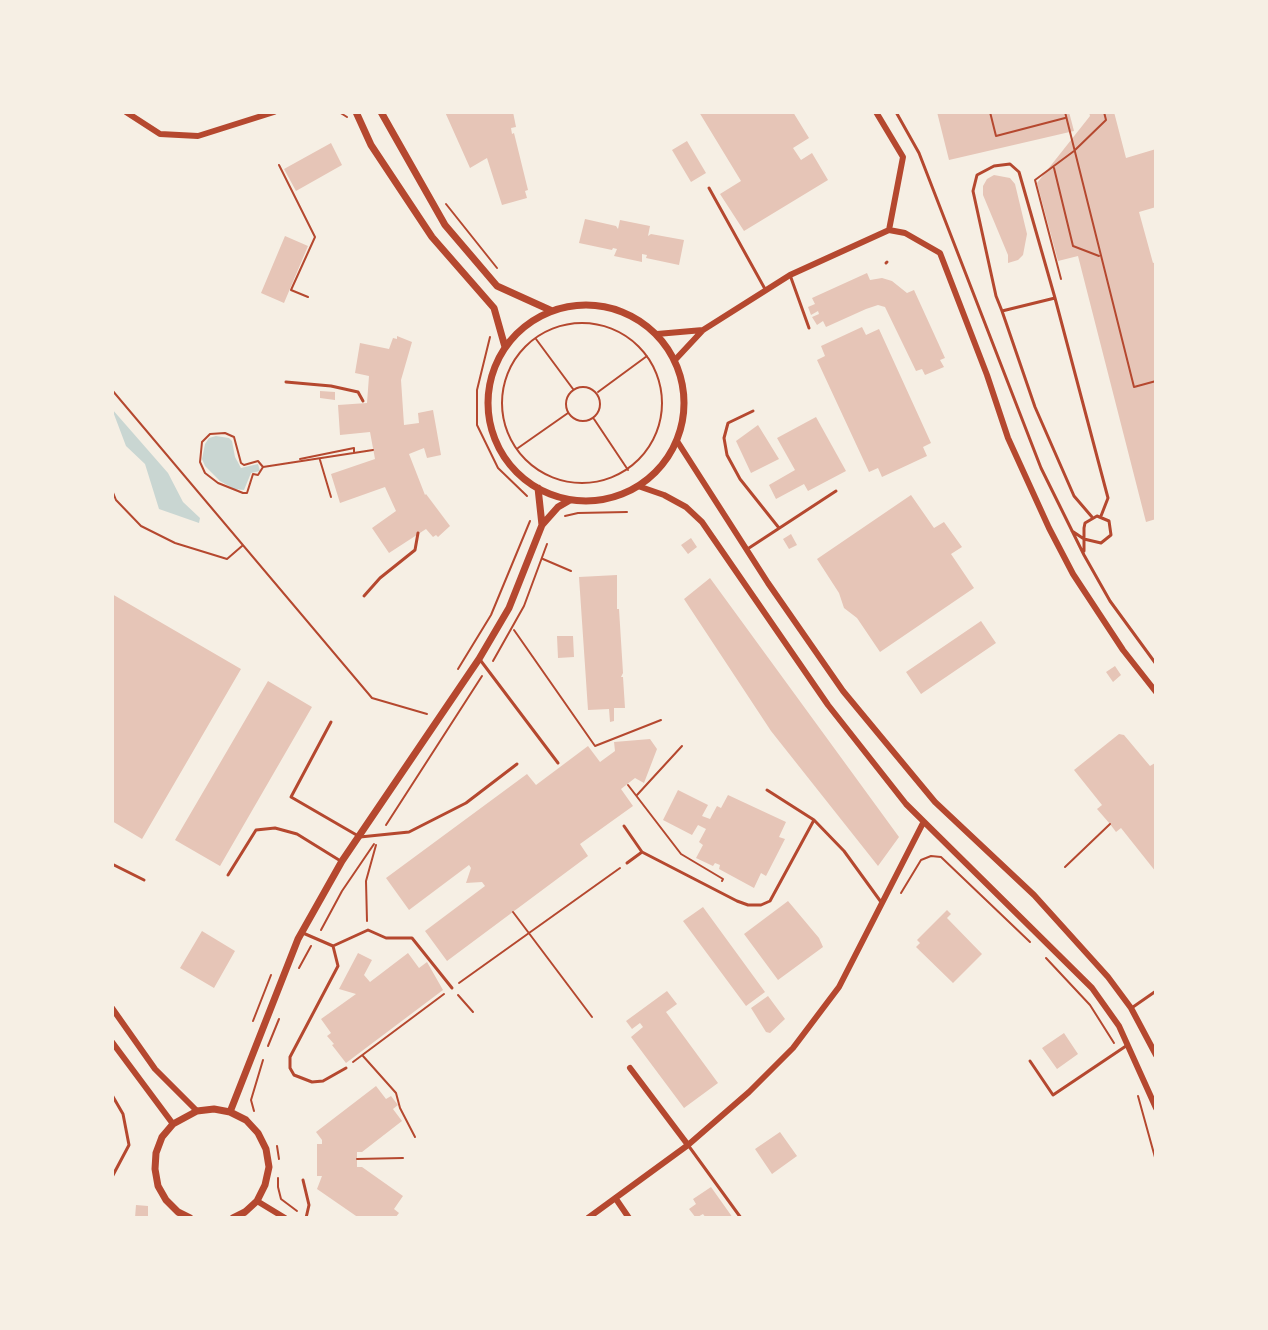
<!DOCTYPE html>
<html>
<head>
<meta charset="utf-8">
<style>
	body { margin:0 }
	#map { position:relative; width:1268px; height:1330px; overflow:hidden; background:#f6efe4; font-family:"Varela Round",sans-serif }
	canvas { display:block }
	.frame { position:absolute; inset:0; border:114px solid #f6efe4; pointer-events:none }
</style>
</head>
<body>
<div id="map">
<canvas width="1268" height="1330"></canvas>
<div class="frame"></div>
</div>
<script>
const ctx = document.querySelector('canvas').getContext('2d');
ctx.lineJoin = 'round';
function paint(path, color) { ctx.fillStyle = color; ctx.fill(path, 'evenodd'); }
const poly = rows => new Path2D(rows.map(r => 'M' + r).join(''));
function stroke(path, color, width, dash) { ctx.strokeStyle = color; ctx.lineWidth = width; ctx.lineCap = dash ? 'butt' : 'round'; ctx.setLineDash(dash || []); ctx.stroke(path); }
paint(poly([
	[112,409,168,473,183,502,200,518,199,523,159,509,145,464,126,446],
	[216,436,229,438,232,441,235,457,241,468,258,464,260,471,251,473,244,490,234,489,220,481,205,466,202,459,205,444,209,438]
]), '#c9d6d2');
paint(poly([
	[445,112,513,112,516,127,511,128,512,134,514,133,528,190,525,191,527,198,502,205,487,158,470,168],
	[699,112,793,112,809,138,793,148,801,160,812,153,828,180,744,231,720,194,741,181],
	[937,112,1069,112,1074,131,949,160],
	[1089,112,1114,112,1126,158,1156,149,1156,207,1139,212,1153,263,1156,262,1156,519,1146,522,1078,256,1058,261,1037,183,1090,116],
	[687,141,706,173,691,182,672,150],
	[331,143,342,165,296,191,284,169],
	[994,175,1010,178,1015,184,1027,234,1023,255,1018,260,1008,263,1008,255,983,195,983,186,987,179],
	[585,219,616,226,618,229,620,220,650,226,648,236,651,234,684,240,679,265,646,258,647,255,642,254,642,262,614,256,617,249,613,248,612,250,579,243],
	[285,236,308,246,284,303,261,293],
	[867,273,870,280,882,278,892,281,907,293,914,290,945,358,940,360,944,367,925,375,922,369,916,371,885,307,878,305,866,309,826,327,823,321,817,325,812,317,819,314,818,311,811,315,808,307,815,304,812,298],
	[862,327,866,335,879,329,931,443,923,447,927,456,882,477,878,468,869,472,817,360,825,356,821,346],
	[397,336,412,342,401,380,404,425,419,423,418,413,433,410,441,455,427,458,424,448,409,454,425,495,426,494,450,526,438,537,436,535,433,537,426,529,389,553,372,528,396,511,385,487,340,503,331,474,375,459,370,432,340,435,338,405,367,403,369,376,355,373,360,343,389,349,393,338,397,339],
	[320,391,335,392,335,400,320,398],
	[816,417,846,471,808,491,804,484,776,499,769,485,795,470,777,438],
	[758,425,779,459,751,473,736,441],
	[911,495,934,528,944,522,962,547,951,554,974,588,880,652,857,618,844,608,839,593,817,559],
	[791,534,797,545,789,549,783,539],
	[691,538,697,547,688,554,681,545],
	[617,575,617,609,619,609,623,673,621,677,623,677,625,708,614,708,614,721,610,722,609,709,588,710,579,577],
	[710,578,899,837,878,866,771,731,684,599],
	[112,594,241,669,142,839,112,821],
	[981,621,996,643,921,694,906,672],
	[557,636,573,636,574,657,558,658],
	[1115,666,1121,675,1113,682,1106,672],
	[268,681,312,707,220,866,175,840],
	[1119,734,1124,735,1150,766,1155,763,1156,764,1156,872,1121,828,1116,832,1110,824,1097,809,1102,805,1074,770],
	[650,739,657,749,644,783,635,778,621,789,633,806,580,844,588,856,447,961,425,931,485,886,482,882,466,883,471,868,469,865,409,910,386,878,527,774,536,785,588,746,600,762,615,751,614,742],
	[678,790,708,805,702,816,710,819,717,806,721,808,728,795,786,822,779,837,785,839,766,876,761,873,754,888,719,869,720,865,715,863,713,866,696,858,703,845,699,842,706,829,698,825,692,835,663,820],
	[788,901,819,938,823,947,778,980,744,934],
	[703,907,765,992,746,1006,683,921],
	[947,910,951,914,947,918,982,954,953,983,916,947,920,943,917,940],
	[202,931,235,951,214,988,180,968],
	[358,953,372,960,364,975,370,982,408,953,419,968,427,962,443,990,346,1063,332,1045,334,1044,327,1036,331,1033,321,1019,356,994,339,989],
	[667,991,677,1004,666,1012,718,1083,684,1108,631,1037,643,1027,640,1023,632,1029,626,1021],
	[768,996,785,1019,770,1033,766,1032,751,1008],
	[1064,1033,1078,1054,1057,1069,1042,1048],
	[376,1086,386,1099,391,1096,398,1105,393,1109,402,1121,362,1152,357,1152,357,1167,362,1167,403,1196,394,1209,399,1213,395,1218,359,1218,317,1189,322,1176,317,1176,317,1144,322,1144,322,1140,316,1132],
	[780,1132,797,1156,772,1174,755,1149],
	[711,1187,733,1218,706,1218,703,1214,696,1218,689,1209,696,1204,693,1199],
	[136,1205,148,1206,148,1218,135,1218]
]), '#e6c5b7');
stroke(poly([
	[339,112,347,117],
	[990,112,996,136,1065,118],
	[1065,112,1134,387,1156,381],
	[279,165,315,237,291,290,308,297],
	[1054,168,1073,246,1099,256],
	[446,204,497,268],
	[1061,279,1035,180,1074,151,1106,120,1104,112],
	'502 403a80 80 0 1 1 160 0a80 80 0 1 1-160 0Z',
	[490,337,477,390,477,425,498,468,527,496],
	[536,339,573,389],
	'566 404a17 17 0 1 1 34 0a17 17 0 1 1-34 0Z',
	[112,390,372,698,427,714],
	[598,392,647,356],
	[594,419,628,470],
	[518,448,568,413],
	[300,459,354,448,354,452],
	[320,460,331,497],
	[263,467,258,461,244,465,241,463,234,437,225,433,210,434,202,442,200,462,205,473,218,483,243,493,247,493,253,474,258,475,263,467,373,450],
	[112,490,116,500,141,526,175,543,227,559,242,546],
	[565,516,578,513,627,512],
	[543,559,571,571],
	[514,630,595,746,661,720],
	[493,661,524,606,547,544],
	[458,669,491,615,530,521],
	[628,785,681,854,723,879,722,881],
	[637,795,682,746],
	[386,825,482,676],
	[1065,867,1110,824],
	[901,893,921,860,931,856,941,857,1030,942],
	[513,912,592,1017],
	[367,921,366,881,376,845],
	[321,930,342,891,374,844],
	[1046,958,1090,1005,1114,1043],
	[299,968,311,946],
	[459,983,620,868],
	[458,995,473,1012],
	[253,1021,271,975],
	[268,1046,279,1019],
	[363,1056,396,1093,400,1108,415,1137],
	[353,1062,444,994],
	[1138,1096,1156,1161],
	[254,1111,251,1100,263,1060],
	[277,1146,279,1159],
	[357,1159,403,1158],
	[278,1178,278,1187,281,1199,297,1211]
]), '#b5482f', 2);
stroke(poly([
	[896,112,919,153,1041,468,1084,555,1110,601,1156,664],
	[709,188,765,289],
	[886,263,887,262],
	[790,275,809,328],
	[1002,311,996,296,973,191,977,175,994,166,1010,164,1019,172,1055,298],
	[286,382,331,386,358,392,363,401],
	[753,411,728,423,724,438,727,455,740,479,779,528],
	[1092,517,1074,496,1035,407,1002,311,1055,298,1108,498,1101,516],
	[1072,531,1084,539,1101,543,1111,535,1109,521,1097,516,1085,523,1084,528,1084,551],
	[749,548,836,491],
	[364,596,380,578,415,550,418,533],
	[481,661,558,763],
	[331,722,291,797,360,837,409,832,466,803,517,764],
	[767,790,814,820,844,851,881,902],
	[624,826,642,852],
	[627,863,642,852,737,901,748,905,761,905,770,901,814,820],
	[112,864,144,880],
	[228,875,256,830,275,828,297,834,339,860],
	[303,933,333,946,338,966,290,1057,290,1068,294,1075,312,1082,323,1081,346,1068],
	[333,946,368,930,386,938,412,938,452,988],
	[1133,1007,1156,991],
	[1030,1061,1053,1095,1126,1046],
	[112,1095,123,1114,129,1145,112,1177],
	[688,1145,741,1218],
	[303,1180,309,1205,306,1218]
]), '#b5482f', 3);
stroke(poly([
	[126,112,160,134,198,136,274,112],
	[876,112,903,157,889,230],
	[889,230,905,233,940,253,987,375,1008,438,1049,528,1073,574,1123,650,1156,692],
	[657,334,703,330],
	[675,360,703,330,790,275,889,230],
	[677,441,768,583,843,691,935,802,1034,895,1108,977,1131,1008,1156,1055],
	[638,486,664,495,686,507,702,522,828,705,906,804,1092,988,1119,1026,1156,1108],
	[112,1008,155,1069,197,1111],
	[112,1042,173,1124],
	[630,1068,688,1145],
	[616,1199,629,1218],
	[257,1201,285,1218],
	[588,1218,688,1145,749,1092,793,1048,839,987,923,823]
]), '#b5482f', 6);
stroke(poly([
	[356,112,371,145,432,237,494,308,505,347],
	[381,112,445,225,497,286,550,310],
	'488 403a98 98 0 1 1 196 0a98 98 0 1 1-196 0Z',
	[538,488,542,525],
	[230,1112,298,939,342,861,479,659,509,608,542,525,558,507,570,500],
	[190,1218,178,1212,166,1200,158,1186,155,1169,156,1153,162,1137,173,1124,197,1111,214,1109,230,1112,246,1120,258,1133,266,1149,269,1167,265,1185,257,1201,245,1212,233,1218]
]), '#b5482f', 7);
</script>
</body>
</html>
